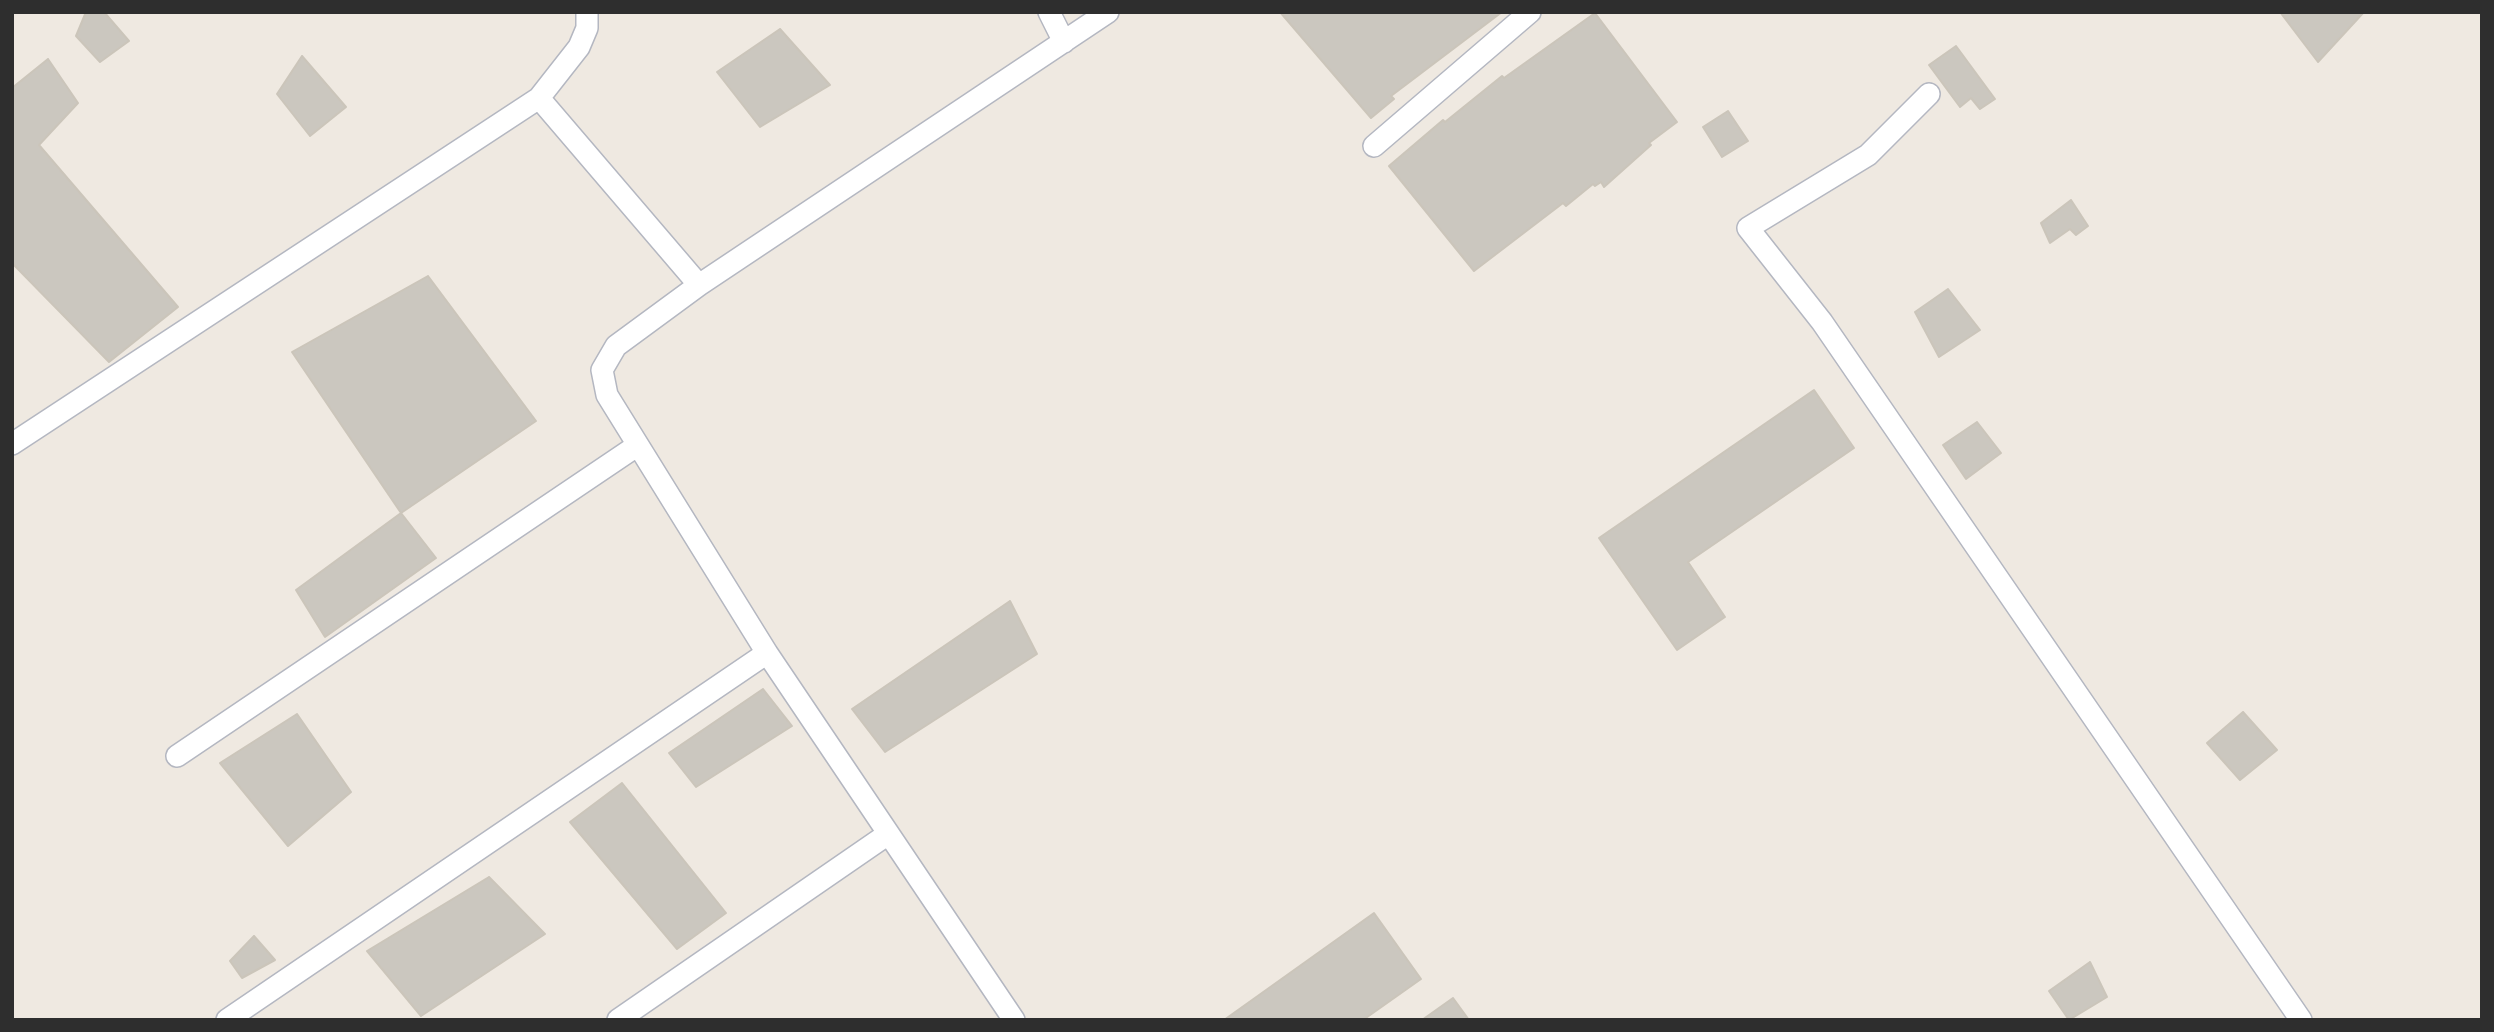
<!DOCTYPE html>
<html>
<head>
<meta charset="utf-8">
<style>
	body { margin:0 }
	#map { position:relative; width:2494px; height:1032px; overflow:hidden; background:#efe9e1; font-family:"DM Sans",sans-serif }
	canvas { display:block }
	.frame { position:absolute; inset:0; border:14px solid #2e2e2e; pointer-events:none }
</style>
</head>
<body>
<div id="map">
<canvas width="2494" height="1032"></canvas>
<div class="frame"></div>
</div>
<script>
const ctx = document.querySelector('canvas').getContext('2d');
ctx.lineJoin = 'round';
function paint(path, color) { ctx.fillStyle = color; ctx.fill(path, 'evenodd'); }
const poly = rows => new Path2D(rows.map(r => 'M' + r).join(''));
function stroke(path, color, width, dash) { ctx.strokeStyle = color; ctx.lineWidth = width; ctx.lineCap = dash ? 'butt' : 'round'; ctx.setLineDash(dash || []); ctx.stroke(path); }
const building = poly([
	[86,12,104,12,129,41,100,62,76,36,86,12],
	[1280,12,1502,12,1391,96,1394,99,1371,118,1280,12],
	[2280,12,2364,12,2318,62,2280,12],
	[1595,13,1677,122,1649,143,1651,145,1604,187,1601,182,1595,186,1593,184,1566,206,1563,203,1474,271,1389,166,1443,120,1445,122,1502,76,1504,78,1595,13],
	[780,29,830,85,760,127,717,72,780,29],
	[1956,46,1995,99,1980,109,1971,98,1960,107,1929,65,1956,46],
	[302,56,346,107,310,136,277,94,302,56],
	[48,59,78,103,39,145,178,307,109,362,12,263,12,88,48,59],
	[1728,111,1748,141,1722,157,1703,127,1728,111],
	[2071,200,2088,226,2076,235,2070,229,2050,243,2041,223,2071,200],
	[428,276,536,421,401,513,292,352,428,276],
	[1948,289,1980,330,1939,357,1915,312,1948,289],
	[1814,390,1854,448,1688,562,1725,617,1677,650,1599,538,1814,390],
	[1977,422,2001,453,1966,479,1943,445,1977,422],
	[401,513,436,558,325,637,296,590,401,513],
	[1010,601,1037,654,885,752,852,709,1010,601],
	[763,689,792,726,696,787,669,753,763,689],
	[2243,712,2277,750,2240,780,2207,743,2243,712],
	[297,714,351,792,288,846,220,763,297,714],
	[622,783,726,913,677,949,570,822,622,783],
	[489,877,545,934,421,1016,367,951,489,877],
	[1374,913,1421,979,1363,1020,1224,1020,1374,913],
	[254,936,275,960,242,978,230,961,254,936],
	[2090,962,2107,997,2069,1020,2049,991,2090,962],
	[1453,998,1469,1020,1422,1020,1453,998]
]);
paint(building, '#cbc7bf');
stroke(building, '#cbc5ba', 2);
const minor = poly([
	[1049,12,1064,42],
	[1929,94,1868,155,1748,228,1822,322,2301,1020],
	[539,98,699,285],
	[1374,146,1530,12],
	[12,444,539,98,579,47,587,28,587,12],
	[177,756,638,445],
	[227,1020,767,653],
	[618,1020,888,834],
	[1014,1020,767,653,607,395,602,370,616,346,699,285,1108,12]
]);
stroke(minor, '#b4b7c1', 24);
stroke(minor, '#fff', 21);
</script>
</body>
</html>
